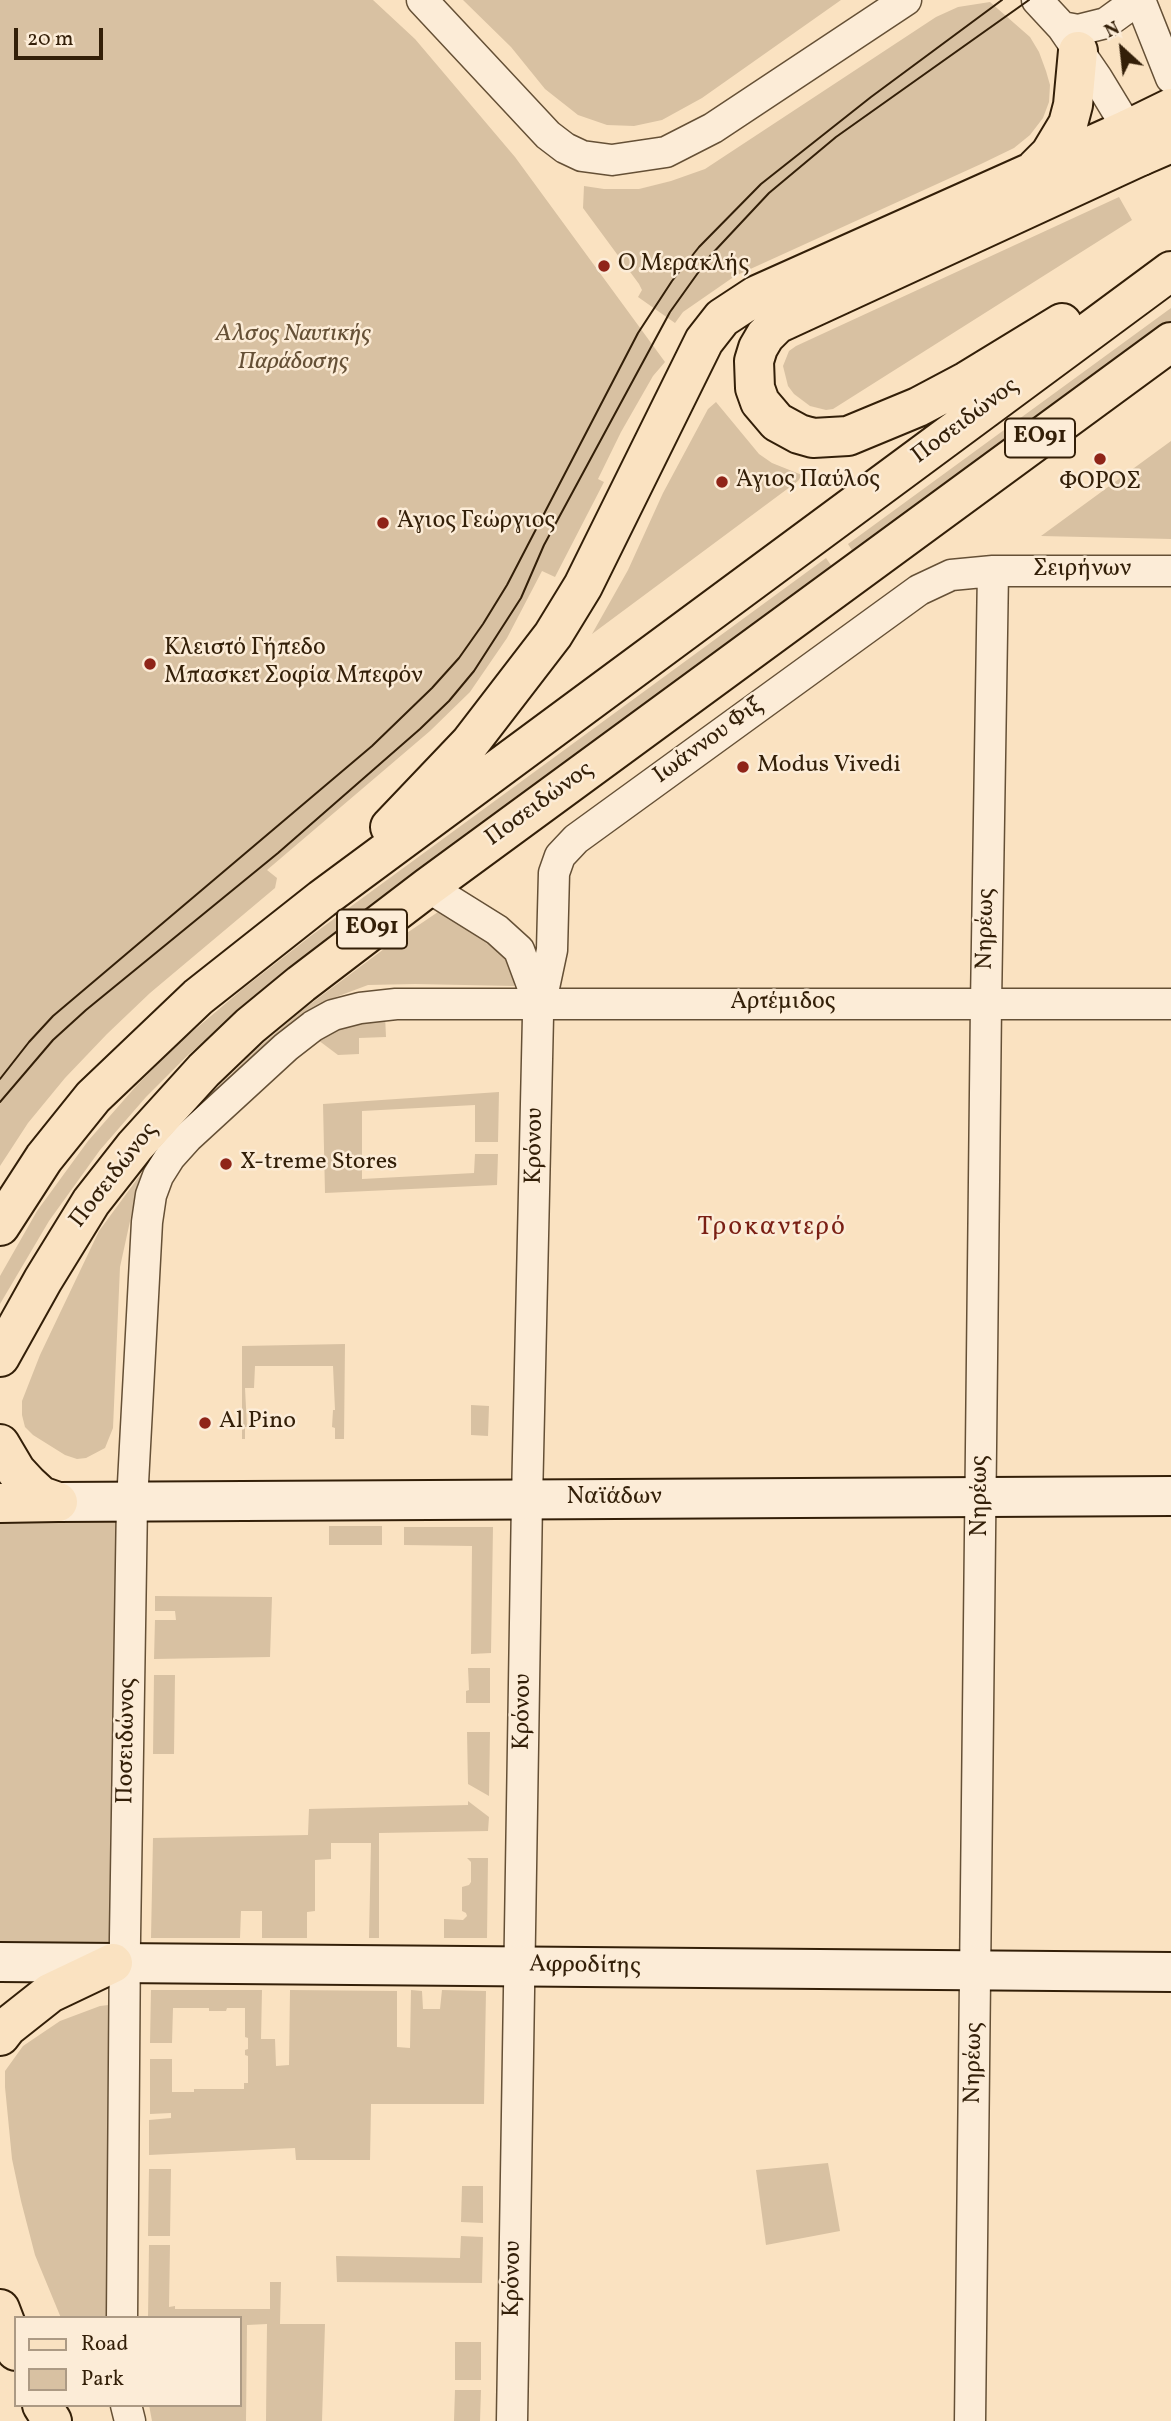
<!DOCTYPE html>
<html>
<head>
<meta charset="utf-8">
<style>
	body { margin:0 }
	#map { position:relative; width:1171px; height:2421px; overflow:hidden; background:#fae2c1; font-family:Vollkorn,serif }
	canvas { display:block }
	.legend { position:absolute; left:14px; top:2316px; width:228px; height:91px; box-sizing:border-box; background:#fcecd7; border:2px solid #ac9a84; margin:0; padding:9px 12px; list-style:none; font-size:21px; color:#331f08 }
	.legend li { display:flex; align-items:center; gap:14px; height:35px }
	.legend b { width:35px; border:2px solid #ac9a84 }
	.north { position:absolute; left:1087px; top:14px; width:70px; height:70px; -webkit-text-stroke:5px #fcecd7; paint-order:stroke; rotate:333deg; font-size:19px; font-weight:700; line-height:28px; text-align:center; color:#331f08 }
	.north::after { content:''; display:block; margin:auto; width:24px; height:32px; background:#331f08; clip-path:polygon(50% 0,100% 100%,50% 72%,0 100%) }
	.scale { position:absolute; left:14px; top:28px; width:89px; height:32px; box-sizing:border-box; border:4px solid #331f08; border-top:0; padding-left:9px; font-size:21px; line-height:24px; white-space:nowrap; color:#331f08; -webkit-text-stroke:5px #fcecd7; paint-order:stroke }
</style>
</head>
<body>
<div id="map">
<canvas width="1171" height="2421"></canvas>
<ul class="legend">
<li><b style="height:9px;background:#fae2c1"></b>Road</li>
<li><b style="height:19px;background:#d8c1a2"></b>Park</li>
</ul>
<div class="north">N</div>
<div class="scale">20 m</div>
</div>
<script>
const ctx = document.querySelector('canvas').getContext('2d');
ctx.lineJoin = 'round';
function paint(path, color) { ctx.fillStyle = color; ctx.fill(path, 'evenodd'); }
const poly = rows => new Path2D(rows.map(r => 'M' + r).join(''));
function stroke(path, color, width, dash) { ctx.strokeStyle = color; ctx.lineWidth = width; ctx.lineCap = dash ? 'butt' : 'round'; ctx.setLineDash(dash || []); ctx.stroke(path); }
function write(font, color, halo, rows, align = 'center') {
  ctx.font = font + ' Vollkorn,serif'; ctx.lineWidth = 5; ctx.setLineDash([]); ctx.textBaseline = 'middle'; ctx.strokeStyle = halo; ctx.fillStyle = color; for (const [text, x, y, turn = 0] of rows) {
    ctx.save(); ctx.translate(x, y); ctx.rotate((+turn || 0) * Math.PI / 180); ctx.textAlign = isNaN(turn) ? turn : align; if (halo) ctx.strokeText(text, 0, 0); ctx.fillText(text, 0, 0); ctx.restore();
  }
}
paint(poly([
	[0,0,373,0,415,39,515,157,665,362,653,376,621,432,598,479,604,482,555,577,542,571,507,638,470,692,430,731,267,870,277,878,275,888,150,993,107,1034,65,1078,28,1123,0,1166],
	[463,0,841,0,702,98,662,120,634,126,607,125,578,115,545,89,511,47],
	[990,2,1030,37,1039,52,1046,71,1050,85,1049,102,1043,118,1030,135,1014,148,981,164,735,276,683,312,675,323,638,297,642,290,639,284,583,208,584,186,604,189,639,189,671,181,705,169,936,17,958,7],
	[1119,197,1132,220,833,409,826,410,810,406,794,394,788,386,783,366,789,351,796,346],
	[1171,308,1171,323,855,555,848,544],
	[716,402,759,454,772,463,802,475,798,481,592,634,628,570,663,493,708,409],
	[1171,441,1171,539,1041,536],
	[826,558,835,571,255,1000,189,1054,146,1097,100,1150,49,1221,0,1304,0,1276,37,1211,88,1141,137,1085,179,1043,244,988,312,935],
	[455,909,492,936,515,973,514,986,415,984,368,985,328,1000,308,1011,263,1048,199,1111,152,1165,134,1203,120,1267,113,1428,105,1448,86,1458,77,1459,65,1455,33,1435,25,1427,22,1415,22,1401,40,1355,99,1231,149,1163,196,1108,260,1046,305,1008,392,943,438,912],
	[351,1015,385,1015,386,1037,359,1038,359,1054,338,1055,318,1040],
	[499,1092,498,1142,475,1142,475,1105,362,1111,362,1179,474,1173,475,1154,498,1154,497,1185,325,1193,323,1104],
	[345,1344,344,1439,335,1439,335,1428,332,1427,333,1410,335,1410,333,1366,255,1366,254,1388,245,1388,247,1427,245,1427,245,1439,242,1439,242,1346],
	[471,1405,489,1406,488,1436,471,1435],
	[0,1519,128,1521,117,1950,0,1946],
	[329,1526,382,1526,382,1545,329,1545],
	[404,1527,493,1527,491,1653,471,1654,472,1546,404,1545],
	[155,1596,272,1597,270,1657,154,1659,155,1620,176,1620,175,1611,155,1611],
	[468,1668,490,1668,490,1703,466,1703,466,1691,469,1690],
	[154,1675,175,1675,174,1754,153,1754],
	[467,1732,490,1732,489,1796,468,1784],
	[468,1801,489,1817,488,1831,379,1833,379,1938,369,1938,371,1843,331,1843,331,1859,315,1860,315,1911,307,1912,307,1938,262,1938,262,1911,241,1911,240,1938,151,1938,153,1838,308,1835,309,1809,468,1805],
	[467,1858,488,1858,487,1938,444,1938,444,1919,463,1920,467,1916,466,1913,462,1911,462,1887,469,1885,471,1882,471,1862],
	[151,1990,262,1990,261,2039,275,2039,276,2066,289,2065,290,1990,397,1991,397,2047,410,2048,411,1990,422,1991,423,2009,440,2009,442,1990,486,1991,484,2104,371,2104,370,2160,296,2160,295,2148,149,2155,149,2120,171,2118,171,2113,150,2114,150,2059,172,2059,172,2092,194,2092,194,2089,244,2089,244,2083,248,2083,248,2056,245,2055,245,2050,248,2049,248,2038,245,2037,245,2008,227,2008,226,2011,209,2011,209,2008,173,2008,172,2043,150,2043],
	[117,2004,113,2318,61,2318,35,2255,21,2201,12,2159,5,2087,5,2071,23,2046,60,2021,100,2006],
	[828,2163,840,2231,766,2245,756,2170],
	[149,2169,171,2169,170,2236,148,2236],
	[462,2186,483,2186,483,2223,461,2222],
	[461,2236,483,2237,482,2283,337,2282,336,2256,460,2258],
	[149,2245,170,2245,169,2307,175,2306,175,2309,270,2309,270,2282,281,2282,280,2324,325,2324,322,2421,266,2421,267,2324,247,2325,246,2421,152,2421,149,2405,240,2405,240,2318,148,2318],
	[455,2342,481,2342,481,2380,455,2380],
	[455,2390,481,2390,480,2421,454,2421]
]), '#d8c1a2');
const street = poly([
	[422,0,548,135,565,148,582,156,612,160,666,152,713,128,906,0],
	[1037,0,1062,27,1097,78,1128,129,1136,146],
	[1140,0,1171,78],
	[1062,27,1078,30,1106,23,1128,7,1131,0],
	[428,887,497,930,519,950,539,1004],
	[122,2318,125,1937,132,1502,147,1222,151,1195,158,1176,170,1157,188,1137,286,1047,313,1026,333,1015,360,1008,396,1004,1171,1004],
	[126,2405,130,2421],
	[512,2421,527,1500,538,1016,552,950,554,873,560,856,576,839,919,590,951,575,993,571,1171,571],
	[970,2421,986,1004,993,571]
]);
const secondary = poly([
	[58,1502,1171,1496],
	[0,1962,1171,1972]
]);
const primary = poly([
	[1128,129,1171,108],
	[1141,156,1171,143]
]);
const highway = poly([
	[1036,168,1050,154,1068,124,1073,105,1078,51],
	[1062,323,967,381,918,407,848,436,813,438,799,434,777,422,760,402,755,388,754,361,758,348,765,336,777,324,1141,156],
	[390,827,470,743,553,635,583,586,704,341,722,318,757,295,1128,129],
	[0,1226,44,1158,93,1097,198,997,322,899,1171,271],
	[0,1357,43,1280,91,1202,135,1146,204,1070,250,1026,301,984,428,887,1171,342],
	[0,1444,16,1471,28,1484,41,1496,58,1502],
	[0,1503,58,1502],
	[0,2036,7,2027,50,1993,113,1963],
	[0,2309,16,2351],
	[42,2405,52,2421]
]);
stroke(street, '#655036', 33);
stroke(secondary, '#331f08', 42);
stroke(primary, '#331f08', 42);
stroke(highway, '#331f08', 42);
stroke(street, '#fcecd7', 30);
stroke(secondary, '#fcecd7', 38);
stroke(primary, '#fae2c1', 38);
stroke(highway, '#fae2c1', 38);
stroke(poly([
	[0,1079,29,1042,53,1016,372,746,432,688,459,658,483,624,507,585,638,333,672,281,699,247,761,184,871,97,1002,0],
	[0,1102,53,1040,86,1010,278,853,420,729,449,701,474,671,521,598,544,545,670,312,710,256,739,225,769,193,836,137,1029,0]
]), '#331f08', 2);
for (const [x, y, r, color] of [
	[604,266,7,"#8f2418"],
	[1100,459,7,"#8f2418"],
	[722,482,7,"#8f2418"],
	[383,523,7,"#8f2418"],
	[150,664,7,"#8f2418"],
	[743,767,7,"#8f2418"],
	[226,1164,7,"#8f2418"],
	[205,1423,7,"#8f2418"]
]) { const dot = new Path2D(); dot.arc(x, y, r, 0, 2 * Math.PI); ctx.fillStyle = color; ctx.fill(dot); stroke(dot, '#fcecd7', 2.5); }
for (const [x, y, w] of [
	[1040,438,70],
	[372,929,70]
]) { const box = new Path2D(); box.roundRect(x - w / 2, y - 19.5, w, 39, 5); ctx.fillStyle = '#fcecd7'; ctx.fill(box); stroke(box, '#331f08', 2); }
write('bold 23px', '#331f08', null, [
	["ΕΟ91",1040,438],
	["ΕΟ91",372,929]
]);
write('24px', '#331f08', '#fcecd7', [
	["Ο Μερακλής",618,266],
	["Άγιος Παύλος",736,482],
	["ΦΟΡΟΣ",1100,484,"center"],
	["Άγιος Γεώργιος",397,523],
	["Κλειστό Γήπεδο",164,650],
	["Μπασκετ Σοφία Μπεφόν",164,678],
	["Modus Vivedi",757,767],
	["X-treme Stores",240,1164],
	["Al Pino",219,1423]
], 'left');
write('italic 24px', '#655036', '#fcecd7', [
	["Αλσος Ναυτικής",293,336],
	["Παράδοσης",293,364]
]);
write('24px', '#331f08', '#fcecd7', [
	["Ποσειδώνος",966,422,-37],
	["Σειρήνων",1082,571],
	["Ιωάννου Φιξ",709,742,-36],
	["Ποσειδώνος",540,805,-36],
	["Νηρέως",987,929,-89],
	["Αρτέμιδος",783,1004],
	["Κρόνου",536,1146,-89],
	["Ποσειδώνος",115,1176,-52],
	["Νηρέως",982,1496,-90],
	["Ναϊάδων",614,1499],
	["Κρόνου",524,1712,-89],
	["Ποσειδώνος",128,1741,-89],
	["Αφροδίτης",585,1967,1],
	["Νηρέως",975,2063,-89],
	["Κρόνου",514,2279,-89]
]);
ctx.letterSpacing = '2px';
write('26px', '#7a1f14', '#fcecd7', [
	["Τροκαντερό",772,1229]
]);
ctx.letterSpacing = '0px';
</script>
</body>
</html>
